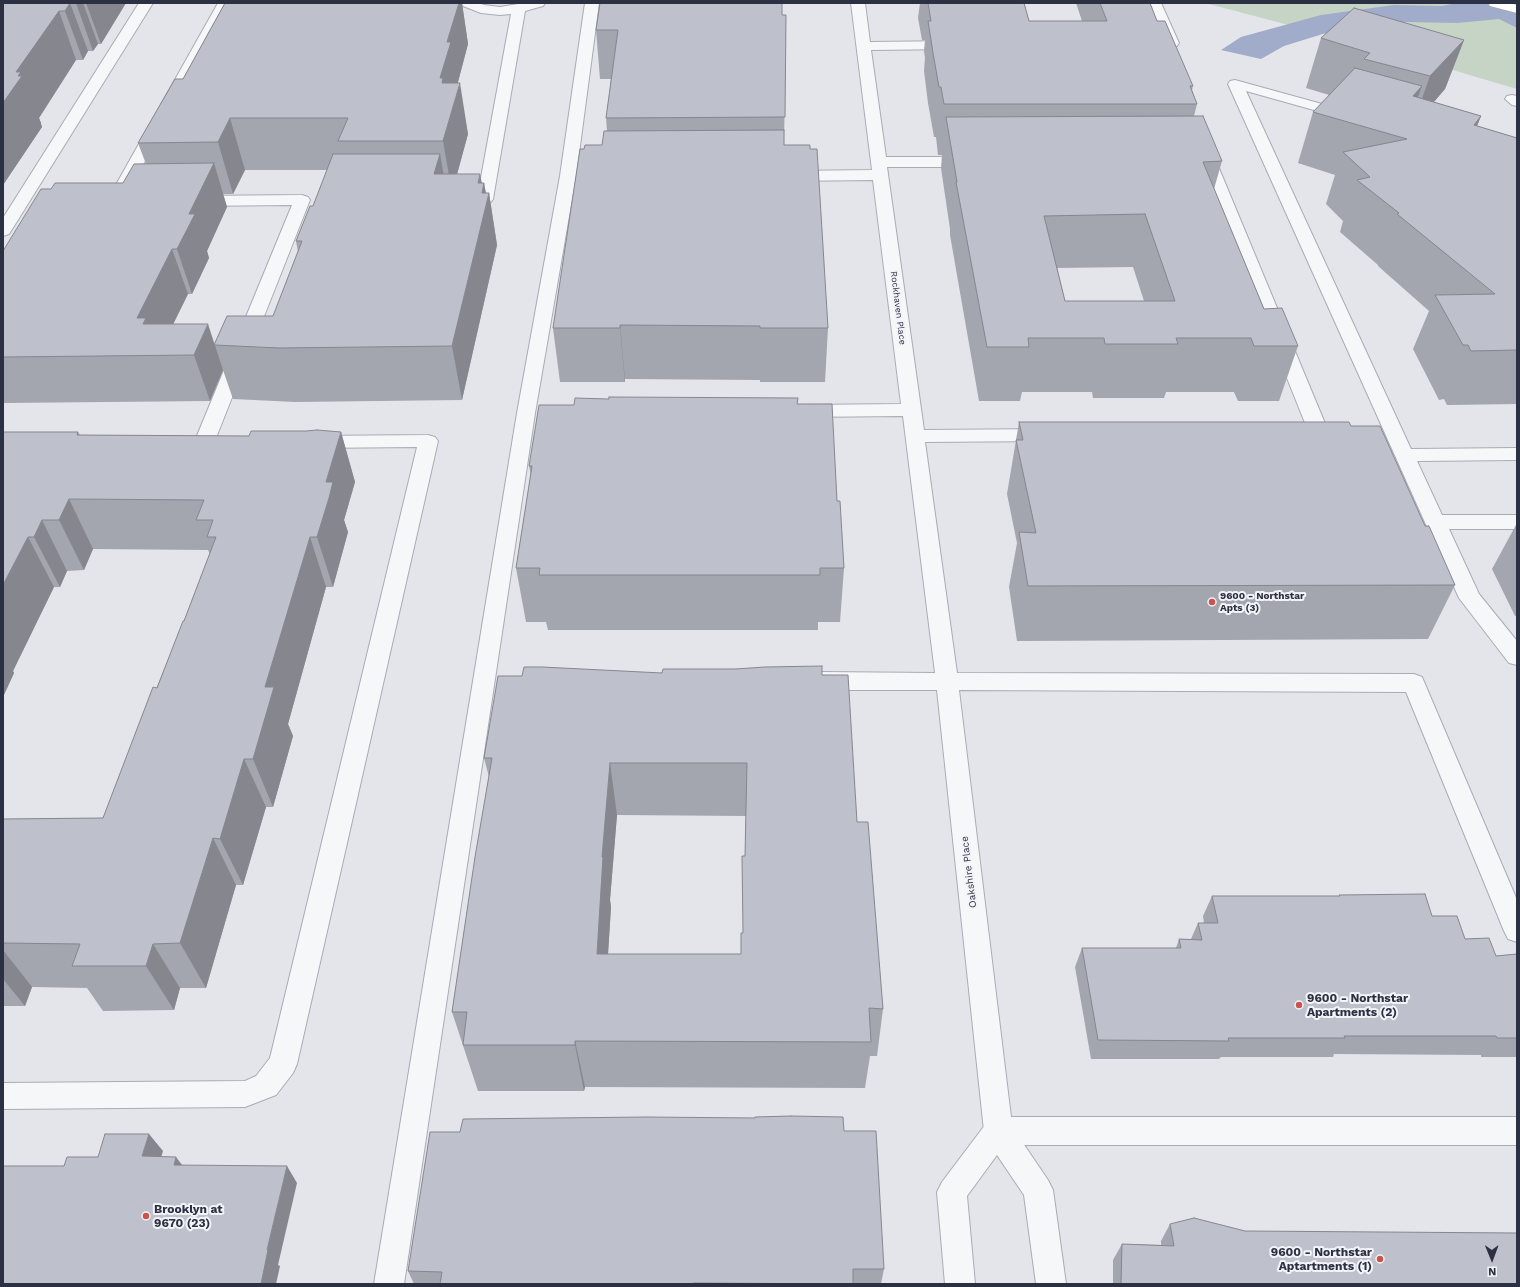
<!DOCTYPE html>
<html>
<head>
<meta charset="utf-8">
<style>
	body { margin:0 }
	#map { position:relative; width:1520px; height:1287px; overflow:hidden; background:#e4e5eb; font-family:"Work Sans",sans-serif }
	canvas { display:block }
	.frame { position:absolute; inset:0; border:4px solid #2c3043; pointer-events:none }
	.north { position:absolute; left:1472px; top:1239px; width:40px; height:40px; -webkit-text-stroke:3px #f3f4f8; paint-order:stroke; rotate:179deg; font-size:11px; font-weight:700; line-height:16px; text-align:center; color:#2c3043 }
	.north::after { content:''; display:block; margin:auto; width:14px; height:18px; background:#2c3043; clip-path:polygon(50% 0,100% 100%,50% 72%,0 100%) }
</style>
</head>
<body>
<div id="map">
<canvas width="1520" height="1287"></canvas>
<div class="frame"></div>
<div class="north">N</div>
</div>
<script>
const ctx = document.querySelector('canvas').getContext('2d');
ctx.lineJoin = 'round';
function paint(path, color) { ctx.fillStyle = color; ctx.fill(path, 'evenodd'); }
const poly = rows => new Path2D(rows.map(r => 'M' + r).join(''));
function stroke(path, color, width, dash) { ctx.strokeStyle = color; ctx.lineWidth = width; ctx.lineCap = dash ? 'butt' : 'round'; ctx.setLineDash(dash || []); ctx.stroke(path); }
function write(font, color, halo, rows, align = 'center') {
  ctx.font = font + ' "Work Sans",sans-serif'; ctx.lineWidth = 4; ctx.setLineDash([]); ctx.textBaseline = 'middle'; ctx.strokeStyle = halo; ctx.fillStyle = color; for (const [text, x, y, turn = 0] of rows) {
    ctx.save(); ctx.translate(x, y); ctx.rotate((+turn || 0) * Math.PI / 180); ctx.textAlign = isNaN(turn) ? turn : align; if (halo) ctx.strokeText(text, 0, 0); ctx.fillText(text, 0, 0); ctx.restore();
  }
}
paint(poly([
	[1205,3,1517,3,1517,89,1395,53]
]), '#c6d4c5');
paint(poly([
	[1457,3,1517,3,1517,28,1499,19,1457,23,1406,22,1339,29,1284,46,1261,59,1221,50,1241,37,1321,15,1394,5,1442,6]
]), '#a0acc9');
const service = poly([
	[139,3,153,3,11,231,9,234,3,236,3,218,139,3],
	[218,3,232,3,129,190,127,193,121,195,115,193,113,190,218,3],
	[461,3,479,3,484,5,500,7,524,3,545,3,543,6,525,11,493,199,491,202,485,204,461,204,455,202,453,199,455,196,461,194,478,194,511,14,500,15,481,13,463,6,461,3],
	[585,3,599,3,576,176,535,413,404,1284,374,1284,517,413,560,176,585,3],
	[851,3,865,3,870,42,954,41,959,42,961,45,959,48,954,49,871,50,886,157,972,157,977,159,980,162,977,165,972,167,887,167,924,430,1047,429,1054,431,1057,435,1054,439,1047,441,925,442,957,673,1414,674,1422,677,1517,900,1517,942,1508,939,1504,931,1406,692,959,690,1011,1117,1517,1117,1517,1145,998,1145,988,1141,984,1131,937,690,820,690,812,687,809,681,812,675,820,672,935,673,903,416,803,417,796,415,794,411,796,407,803,405,901,404,873,180,789,181,784,179,781,176,784,173,789,171,872,170,851,3],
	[1147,3,1161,3,1179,43,1177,46,1167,47,1162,46,1160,43,1164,40,1147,3],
	[1235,80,1351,112,1353,115,1351,118,1346,119,1246,91,1411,449,1517,448,1517,460,1417,461,1442,515,1517,515,1517,529,1449,529,1479,594,1517,641,1517,665,1509,663,1459,598,1228,84,1230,81,1235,80],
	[1512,95,1517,96,1517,106,1512,105,1505,99,1507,96,1512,95],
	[1200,156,1213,158,1216,161,1329,433,1326,437,1302,440,1295,438,1292,434,1295,430,1307,428,1202,166,1195,164,1192,161,1195,158,1200,156],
	[302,195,308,197,310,200,214,443,211,447,204,449,197,447,194,443,292,205,195,206,189,204,187,201,189,198,195,196,302,195],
	[428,435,435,437,438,441,297,1064,293,1073,276,1095,245,1107,3,1109,3,1083,245,1081,256,1076,270,1058,417,447,314,448,307,446,304,442,307,438,314,436,428,435]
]);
const minor = poly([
	[998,1117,1008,1121,1048,1180,1053,1190,1066,1284,1036,1284,1024,1195,997,1155,967,1196,975,1284,945,1284,937,1192,942,1182,988,1121,998,1117]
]);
const secondary = poly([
	[1488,3,1510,3,1517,5,1517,13,1490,6,1488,3]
]);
stroke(service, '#a9abb5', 2);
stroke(minor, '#a9abb5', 2);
stroke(secondary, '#a9abb5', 2);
paint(service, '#f6f7f9');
paint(minor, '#f6f7f9');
paint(secondary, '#fff');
paint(poly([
	[3,3,126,3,101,44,98,44,93,51,88,51,83,60,76,60,39,118,41,123,41,124,42,127,3,185],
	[225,3,462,3,468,44,458,82,468,134,457,174,482,183,484,183,486,193,489,193,497,245,462,400,295,402,233,399,223,370,210,401,3,403,3,251,51,189,123,183,146,164,138,143,183,79],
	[245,170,327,170,313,206,296,241,298,252,273,316,214,344,173,324,188,294,192,294,209,258,207,251,227,207,223,194,233,194],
	[920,3,1024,3,1029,21,1082,21,1076,3,1150,3,1157,21,1193,86,1192,90,1197,104,1194,116,1222,161,1214,189,1264,309,1298,346,1279,401,1238,401,1234,392,1166,392,1164,398,1093,398,1092,392,1022,392,1020,401,979,401,950,235,950,229,941,168,942,155,938,155,936,137,934,137,928,103,924,71,925,58,924,51,925,40,922,40,918,18],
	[1133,267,1144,301,1065,301,1057,268],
	[782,15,786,15,784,145,828,328,825,382,760,382,760,380,625,379,625,382,560,382,553,328,584,149,602,145,607,131,606,118,611,79,600,79,596,30],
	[1321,38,1464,40,1445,89,1434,102,1481,116,1477,126,1517,138,1517,404,1447,405,1444,399,1439,400,1413,349,1429,311,1378,266,1378,265,1340,232,1343,221,1326,204,1335,175,1298,163,1313,112,1329,95,1306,88],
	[609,399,797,404,837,501,844,568,840,622,818,622,818,630,548,630,546,622,526,622,516,568,531,475,529,466,574,405],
	[1019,422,1351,426,1425,526,1455,585,1428,639,1017,641,1009,587,1017,543,1007,494],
	[3,432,78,432,80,435,249,436,341,432,355,482,344,520,348,532,333,587,326,587,288,724,293,736,273,807,266,807,243,885,236,885,206,988,180,988,174,1010,103,1011,87,988,32,987,25,1006,3,1006,3,819,103,818,184,621,210,554,208,550,93,549,84,570,67,571,60,587,54,587,13,671,14,673,3,697],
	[1517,523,1517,616,1515,616,1492,569],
	[662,673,822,675,857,822,883,1009,877,1056,870,1056,865,1088,585,1087,584,1091,478,1091,452,1012,489,777,484,758,522,676],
	[617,815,746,816,743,933,741,954,608,954,611,907,610,900],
	[1339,895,1432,916,1465,939,1496,956,1517,954,1517,1057,1481,1057,1481,1055,1334,1054,1333,1057,1221,1057,1219,1059,1091,1059,1075,967,1082,948,1176,948,1179,939,1191,939,1198,923,1204,923,1203,916,1212,896,1339,896],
	[844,1131,884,1269,881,1284,414,1284,408,1271,460,1132],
	[1170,1224,1245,1231,1517,1284,1113,1284,1113,1260,1122,1244,1161,1245,1161,1241]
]), '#a3a5af');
paint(poly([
	[70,3,88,51,83,60,65,11],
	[76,3,83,3,98,44,93,51],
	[86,3,126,3,101,44],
	[449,3,462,3,468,44,458,82,459,87,460,83,468,134,452,193,443,141,440,78,447,42],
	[59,11,76,60,39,118,41,123,41,124,42,127,3,185,3,103,16,72],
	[1464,40,1445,89,1412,127,1430,76],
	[1422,86,1403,137,1413,96],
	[1481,116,1460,168,1474,125],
	[230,118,245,170,233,194,218,142],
	[440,154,449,206,434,174],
	[214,163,227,207,207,251,209,258,192,294,177,249,189,214],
	[480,174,483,189,484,183,487,200,489,193,497,245,462,400,452,346],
	[172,249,188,294,159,353,137,318],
	[208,324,223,370,210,401,194,355],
	[620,325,625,379,625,382,620,328],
	[341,432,355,482,344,520,348,532,333,587,317,537,326,482],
	[69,499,93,549,84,570,59,520],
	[42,520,67,571,60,587,34,537],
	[28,537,54,587,13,671,14,673,3,697,3,585],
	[310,537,326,587,288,724,293,736,273,807,253,759,265,687],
	[244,759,266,807,243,885,220,839],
	[610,763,617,815,610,900,611,907,605,1002,597,954,602,857],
	[213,838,236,885,206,988,180,943],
	[153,944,180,988,174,1010,146,966],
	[3,950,32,987,25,1006,3,979],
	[575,1041,585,1087,584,1091,575,1045],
	[149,1134,163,1151,156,1174,142,1156],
	[176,1157,189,1174,174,1165],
	[287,1166,297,1183,278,1265,280,1266,276,1284,261,1284,267,1250]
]), '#85868e');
const building = poly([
	[3,3,70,3,65,11,59,11,16,72,21,72,18,76,22,76,3,103,3,3],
	[225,3,459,3,447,42,451,42,440,78,443,78,442,83,460,83,443,141,338,141,348,118,230,118,218,142,138,143,175,79,183,79,225,3],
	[600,3,782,3,782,15,786,15,785,117,606,118,618,30,596,30,600,3],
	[928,3,1024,3,1029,21,1107,21,1100,3,1150,3,1157,21,1165,21,1193,86,1190,86,1197,104,944,104,941,87,939,87,933,53,928,21,931,21,928,3],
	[1354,8,1464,40,1430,76,1364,59,1370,53,1321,38,1354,8],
	[1355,68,1422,86,1413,96,1481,116,1474,125,1517,138,1517,350,1471,351,1468,345,1463,345,1435,295,1495,294,1397,214,1399,213,1357,180,1370,177,1343,152,1407,139,1313,112,1355,68],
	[1203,116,1222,161,1203,162,1264,309,1282,308,1298,346,1254,346,1251,338,1176,338,1178,344,1105,344,1104,338,1028,338,1029,347,987,347,956,182,957,182,946,117,1203,116],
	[1145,214,1175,301,1065,301,1044,216,1145,214],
	[784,130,784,145,810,145,810,149,817,149,828,328,760,328,760,326,620,325,620,328,553,328,580,149,584,149,585,145,602,145,604,131,784,130],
	[333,154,440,154,434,174,480,174,478,183,484,183,482,193,489,193,452,346,279,348,214,345,227,316,273,316,302,241,296,241,310,206,313,206,333,154],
	[214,163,189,214,195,214,177,249,172,249,137,318,146,318,143,324,208,324,194,355,3,357,3,251,41,189,51,189,55,183,123,183,134,164,214,163],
	[609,397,798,398,797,404,832,404,837,501,840,501,844,568,820,568,820,575,539,575,540,568,516,568,532,466,529,466,539,405,574,405,575,398,609,399,609,397],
	[1019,422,1349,422,1351,426,1380,426,1425,526,1429,526,1455,585,1028,586,1019,532,1036,533,1016,440,1023,440,1019,422],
	[317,430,341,432,326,482,333,482,329,498,317,537,310,537,265,687,274,687,253,759,244,759,220,839,213,838,180,943,153,944,146,966,72,966,80,944,3,943,3,819,103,818,153,687,157,688,183,621,184,621,216,537,207,537,213,520,196,520,204,500,69,499,59,520,42,520,34,537,28,537,3,585,3,432,78,432,77,435,249,436,251,431,306,431,317,430],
	[822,666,822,675,848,675,857,822,868,822,883,1009,869,1008,871,1042,575,1041,575,1045,463,1045,467,1012,452,1012,475,857,492,758,484,758,498,676,522,676,524,667,542,667,662,673,663,669,735,669,765,667,822,666],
	[610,763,747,763,745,856,742,856,743,933,741,933,741,954,597,954,603,857,602,857,610,763],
	[1425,894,1432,916,1457,916,1465,939,1489,938,1496,956,1517,954,1517,1038,1497,1038,1496,1036,1344,1036,1345,1038,1228,1038,1229,1041,1098,1040,1082,948,1181,948,1179,939,1202,940,1198,923,1218,923,1212,896,1340,896,1339,895,1425,894],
	[791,1116,843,1117,844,1131,876,1131,884,1269,853,1269,853,1284,693,1283,693,1284,440,1284,442,1272,408,1271,430,1132,460,1132,463,1119,646,1117,755,1118,755,1117,791,1116],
	[105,1134,149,1134,142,1156,176,1157,174,1165,287,1166,267,1250,268,1250,261,1284,3,1284,3,1166,64,1166,67,1157,98,1157,105,1134],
	[1194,1218,1245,1231,1517,1233,1517,1284,1121,1284,1122,1244,1174,1246,1170,1224,1194,1218]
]);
paint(building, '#bec0cb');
stroke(building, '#85868e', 1);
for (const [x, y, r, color] of [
	[1212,602,4,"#c9544f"],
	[1299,1005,4,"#c9544f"],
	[146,1216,4,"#c9544f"],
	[1380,1259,4,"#c9544f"]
]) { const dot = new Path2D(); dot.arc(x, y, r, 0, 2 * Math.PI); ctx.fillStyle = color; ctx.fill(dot); stroke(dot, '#f3f4f8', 1.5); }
write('9px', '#2c3043', '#f3f4f8', [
	["Rockhaven Place",898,308,83]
]);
write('bold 10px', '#2c3043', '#f3f4f8', [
	["9600 - Northstar",1220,596],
	["Apts (3)",1220,608]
], 'left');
write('10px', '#2c3043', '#f3f4f8', [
	["Oakshire Place",969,872,-97]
]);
write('bold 12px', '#2c3043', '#f3f4f8', [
	["9600 - Northstar",1307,998],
	["Apartments (2)",1307,1012],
	["Brooklyn at",154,1209],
	["9670 (23)",154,1223],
	["9600 - Northstar",1372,1252,"right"],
	["Aptartments (1)",1372,1266,"right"]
], 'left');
</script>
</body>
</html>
